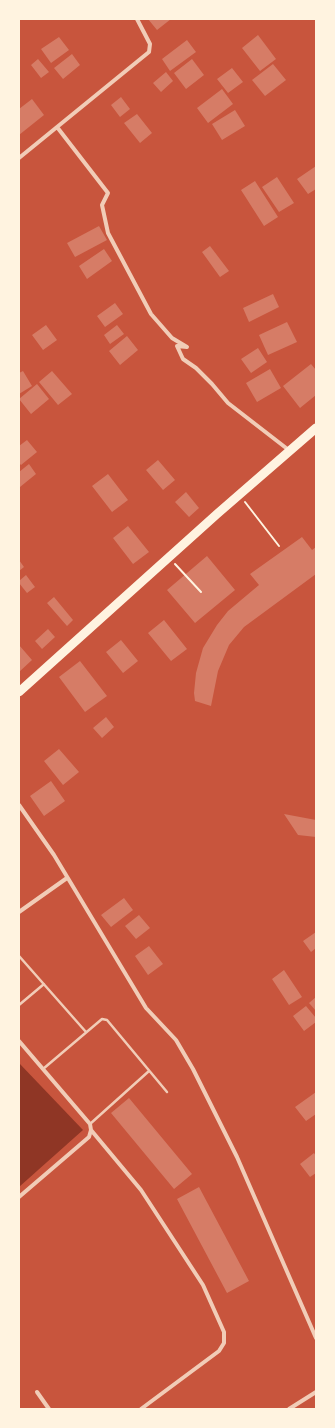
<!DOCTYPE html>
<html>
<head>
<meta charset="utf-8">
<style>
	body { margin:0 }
	#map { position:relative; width:335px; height:1428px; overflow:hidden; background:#c8553d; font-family:Arial,sans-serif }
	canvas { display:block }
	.frame { position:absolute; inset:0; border:20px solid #fff3e0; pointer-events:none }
</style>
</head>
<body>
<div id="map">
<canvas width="335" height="1428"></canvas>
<div class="frame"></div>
</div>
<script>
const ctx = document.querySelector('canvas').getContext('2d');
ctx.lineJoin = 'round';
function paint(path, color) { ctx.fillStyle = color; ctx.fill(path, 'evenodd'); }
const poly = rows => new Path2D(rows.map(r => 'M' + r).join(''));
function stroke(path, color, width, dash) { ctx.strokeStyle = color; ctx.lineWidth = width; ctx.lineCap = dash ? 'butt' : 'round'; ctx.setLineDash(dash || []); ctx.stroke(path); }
paint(poly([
	[19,1063,83,1130,19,1187]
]), '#8f3625');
paint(poly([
	[148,19,171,19,157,30],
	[258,35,276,59,260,71,242,48],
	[59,37,69,50,51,63,41,49],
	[187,40,196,52,170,71,162,59],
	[72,54,80,65,63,79,54,68],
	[38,59,49,72,41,78,31,65],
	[192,59,204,75,186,89,174,73],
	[273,64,286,80,265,96,252,80],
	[232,68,243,82,228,93,217,79],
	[166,72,173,81,161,92,153,83],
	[222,89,233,104,208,123,197,108],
	[121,97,130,109,120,117,111,105],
	[32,99,44,115,19,135,19,109],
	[235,110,245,126,222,140,212,124],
	[137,114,152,133,140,143,124,123],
	[316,166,316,189,308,194,297,179],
	[277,177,294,203,279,212,262,187],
	[255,181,278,217,264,226,241,190],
	[99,226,107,240,75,257,67,243],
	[210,246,229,271,220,277,202,252],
	[104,249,112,261,87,279,79,266],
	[273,294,279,307,249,322,243,308],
	[115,303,123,314,105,327,97,316],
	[287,322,297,342,268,355,259,335],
	[46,325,57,340,43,350,32,335],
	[117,325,124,334,110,344,104,335],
	[127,336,138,350,120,365,109,351],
	[258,348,267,362,251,373,241,359],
	[311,364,316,370,316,395,300,408,283,386],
	[270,369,281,388,257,402,246,383],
	[23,371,32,386,19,394,19,373],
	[52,371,72,394,58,405,39,382],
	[37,384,49,399,31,414,19,399],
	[27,440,37,452,21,465,19,463,19,446],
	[158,460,175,480,163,490,146,470],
	[29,464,36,474,20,487,19,472],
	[108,474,128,500,112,512,92,486],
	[186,492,199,508,189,517,175,502],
	[128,526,149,552,133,564,113,538],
	[302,537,312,550,316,547,316,574,244,627,229,645,218,671,211,706,195,701,194,693,196,673,203,648,217,625,228,611,259,585,250,574],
	[207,556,235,590,195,623,167,590],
	[19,560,24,567,19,571],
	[26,575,35,587,27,593,19,583,19,581],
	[54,597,73,620,67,626,47,603],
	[164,620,187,649,171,661,148,633],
	[48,629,55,637,42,649,35,641],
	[121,640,138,661,123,673,106,652],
	[19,645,32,660,19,672],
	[80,661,107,696,85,712,59,677],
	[106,717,114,727,102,738,93,728],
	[59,749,79,772,63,785,44,761],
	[51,781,65,801,44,816,30,796],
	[284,814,316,820,316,837,298,835],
	[124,898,133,910,111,927,101,915],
	[139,915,150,928,136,939,125,926],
	[316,932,316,948,311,952,303,941],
	[149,946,163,964,148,975,135,956],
	[284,970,302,997,289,1005,272,979],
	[316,997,316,1011,309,1003],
	[306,1006,316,1018,316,1022,304,1031,293,1016],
	[316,1092,316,1114,306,1121,295,1107],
	[129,1098,192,1174,174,1189,111,1113],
	[314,1153,316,1156,316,1173,310,1177,300,1164],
	[199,1187,249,1281,227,1293,177,1199]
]), '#d67c66');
stroke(poly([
	[245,502,279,546],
	[175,564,201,592]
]), '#fff3e0', 2);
stroke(poly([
	[19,956,86,1032],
	[19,1005,44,984],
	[43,1069,102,1019,107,1020,167,1092],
	[90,1124,149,1071]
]), '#f1ccb7', 2.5);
stroke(poly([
	[57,127,108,193,102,205,108,233,151,314,172,338,187,347,177,346,183,359,196,368,212,384,228,403,290,451],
	[19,158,149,52,150,44,137,19],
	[19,805,54,855,146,1008,176,1040,193,1069,237,1157,316,1338],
	[19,912,67,878],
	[19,1041,90,1124,91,1130,89,1137,19,1197],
	[91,1130,141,1190,203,1285,224,1332,224,1343,219,1351,141,1409],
	[37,1392,49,1409],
	[289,1409,316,1392]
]), '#f1ccb7', 4);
stroke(poly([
	[19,692,217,514,316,428]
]), '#fff3e0', 9);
</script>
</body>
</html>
